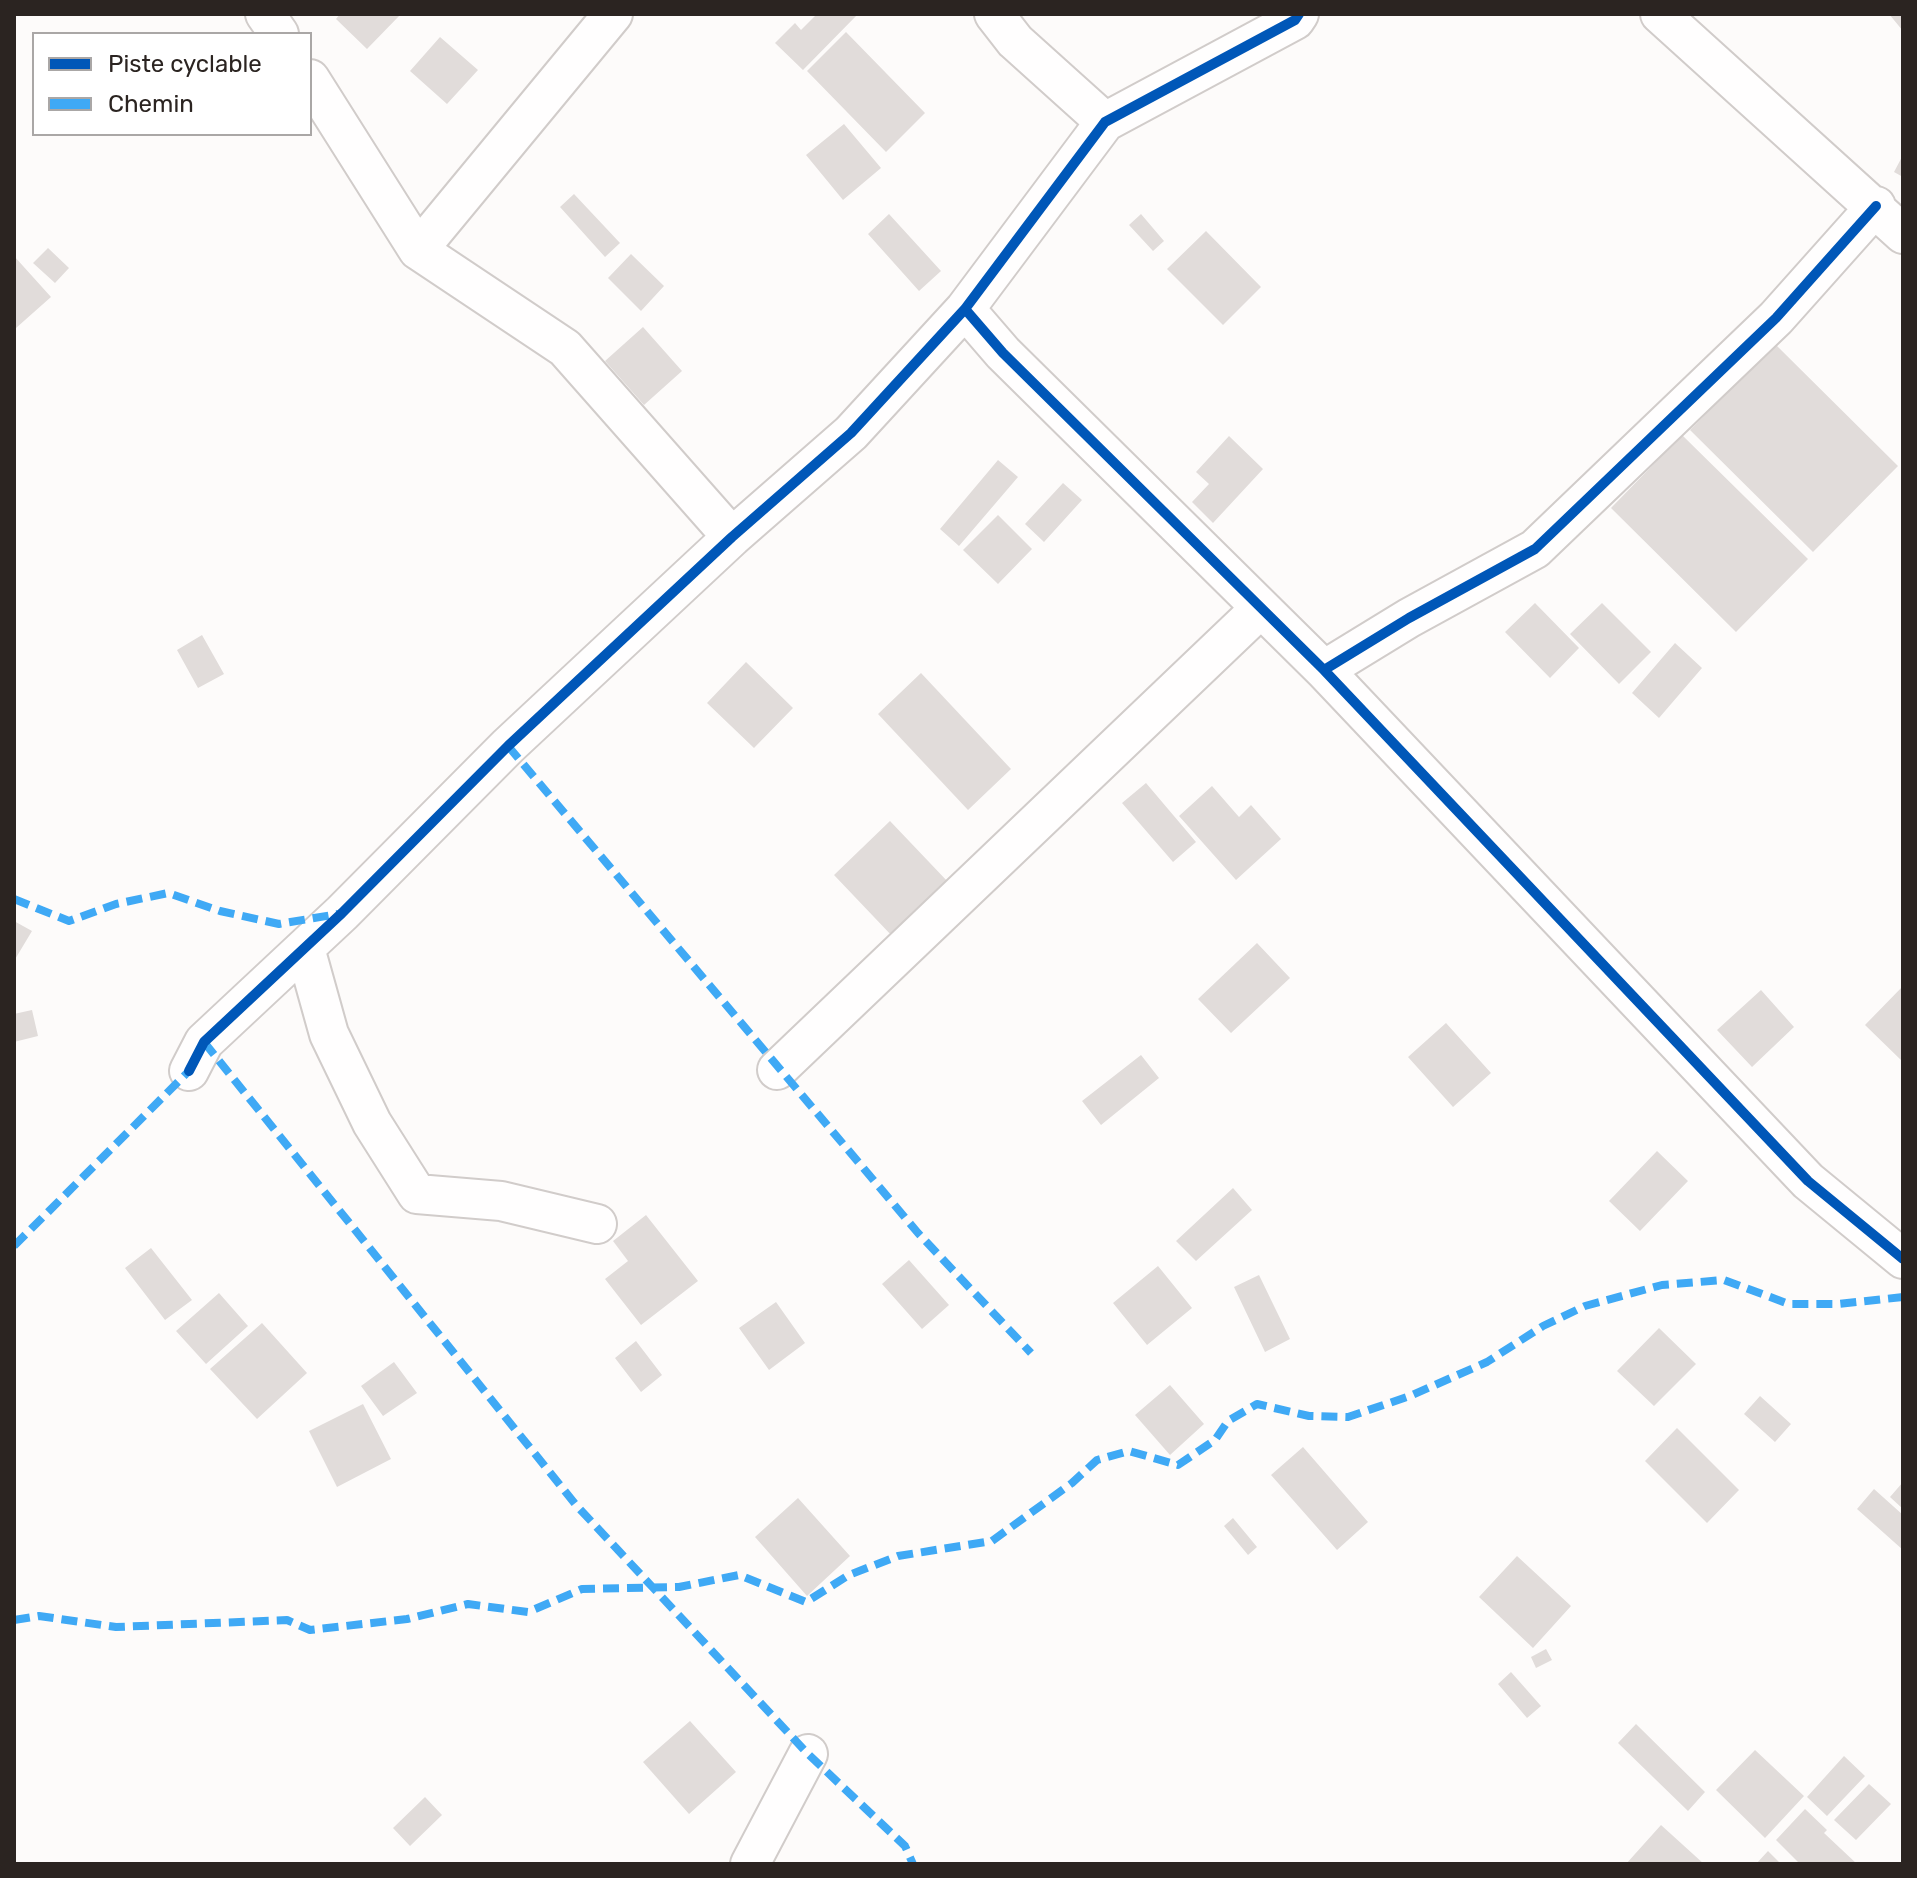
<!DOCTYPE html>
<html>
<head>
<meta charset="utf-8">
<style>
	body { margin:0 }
	#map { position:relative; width:1917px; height:1878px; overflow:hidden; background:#fdfbfa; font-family:Rubik,sans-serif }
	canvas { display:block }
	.frame { position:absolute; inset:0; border:16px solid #2b2421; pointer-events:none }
	.legend { position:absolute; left:32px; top:32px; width:280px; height:104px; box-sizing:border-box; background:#fff; border:2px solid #aaa7a6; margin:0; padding:10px 14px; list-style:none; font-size:24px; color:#2b2421 }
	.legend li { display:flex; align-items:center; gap:16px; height:40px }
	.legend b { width:40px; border:2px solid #aaa7a6 }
</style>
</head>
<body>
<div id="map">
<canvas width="1917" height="1878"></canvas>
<div class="frame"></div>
<ul class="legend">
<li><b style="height:10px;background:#0057b8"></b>Piste cyclable</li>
<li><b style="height:10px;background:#3fa9f5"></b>Chemin</li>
</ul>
</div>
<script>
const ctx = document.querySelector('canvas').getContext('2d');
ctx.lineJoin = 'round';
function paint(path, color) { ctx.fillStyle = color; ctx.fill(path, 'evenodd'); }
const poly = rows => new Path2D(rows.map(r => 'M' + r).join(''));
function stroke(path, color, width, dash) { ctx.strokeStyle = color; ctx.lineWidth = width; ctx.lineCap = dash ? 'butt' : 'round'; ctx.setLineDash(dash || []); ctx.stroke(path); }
paint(poly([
	[340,14,401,14,367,49,336,19],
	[817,14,858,14,803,70,775,43,795,23,801,30],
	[1889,14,1903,14,1903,31],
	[846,32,925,113,886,152,807,71],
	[440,37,478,70,447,104,410,71],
	[844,124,881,168,843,200,806,155],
	[1903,155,1903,177,1894,172],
	[574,194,620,243,605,257,560,207],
	[889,214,941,271,919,291,868,234],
	[1141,214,1164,241,1153,251,1129,225],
	[1206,231,1261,287,1223,325,1167,269],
	[48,248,69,268,55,283,33,263],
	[631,254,664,286,641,311,608,278],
	[14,256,51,297,16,328,14,326],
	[643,327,682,371,644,405,605,361],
	[1775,344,1898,466,1813,552,1690,430],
	[1682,435,1808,559,1736,632,1611,508],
	[1229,436,1263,469,1213,523,1192,502,1209,484,1196,472],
	[998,460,1018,477,959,546,940,529],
	[1063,483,1082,500,1044,542,1025,524],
	[998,515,1032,549,998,584,963,550],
	[1535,603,1579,648,1550,678,1505,632],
	[1602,603,1651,652,1619,684,1570,634],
	[202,635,224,674,198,688,177,650],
	[1675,643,1702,668,1659,718,1632,693],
	[746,662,793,708,754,748,707,703],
	[921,673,1011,769,968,810,878,714],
	[1146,783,1196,842,1173,862,1122,803],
	[1212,786,1239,817,1251,805,1281,839,1236,880,1179,816],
	[890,821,949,883,893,937,834,875],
	[14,921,32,931,14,961],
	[1257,943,1290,978,1231,1033,1198,999],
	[1903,986,1903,1062,1865,1025],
	[1761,990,1794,1027,1752,1067,1717,1030],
	[32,1010,38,1036,14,1042,14,1014],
	[1446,1023,1491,1073,1453,1107,1408,1057],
	[1141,1055,1159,1078,1101,1125,1082,1101],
	[1657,1151,1688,1181,1640,1231,1609,1201],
	[1233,1188,1252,1210,1196,1261,1176,1241],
	[646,1215,698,1281,641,1325,605,1279,628,1261,613,1241],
	[151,1248,192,1300,165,1320,125,1268],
	[909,1260,949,1305,922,1329,882,1284],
	[1158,1266,1192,1308,1147,1345,1113,1303],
	[1259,1275,1290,1339,1265,1352,1234,1287],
	[219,1293,248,1326,206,1364,176,1331],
	[776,1302,805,1343,769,1370,739,1328],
	[262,1323,307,1373,257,1419,210,1369],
	[1659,1328,1696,1364,1654,1406,1617,1371],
	[636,1341,662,1375,641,1392,615,1358],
	[394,1362,417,1393,383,1416,361,1386],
	[1170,1385,1204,1424,1170,1455,1135,1415],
	[1760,1396,1791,1424,1775,1442,1744,1414],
	[363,1404,391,1459,337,1487,309,1431],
	[1677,1428,1739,1490,1707,1523,1645,1461],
	[1303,1447,1368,1522,1337,1550,1271,1475],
	[1903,1482,1903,1509,1890,1497],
	[1874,1489,1903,1515,1903,1550,1857,1509],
	[798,1498,850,1556,807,1596,755,1537],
	[1233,1518,1257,1547,1248,1555,1224,1526],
	[1517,1556,1571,1606,1533,1648,1479,1597],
	[1546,1649,1552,1660,1536,1668,1531,1657],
	[1511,1672,1541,1706,1527,1718,1498,1684],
	[690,1721,736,1772,689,1814,643,1762],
	[1636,1724,1705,1792,1688,1811,1618,1743],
	[1755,1750,1804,1796,1765,1838,1716,1790],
	[1844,1756,1865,1776,1827,1816,1807,1797],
	[1869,1784,1891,1804,1856,1840,1834,1820],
	[425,1797,442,1815,410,1846,393,1828],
	[1805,1809,1827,1830,1824,1833,1857,1864,1800,1864,1776,1840],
	[1661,1825,1704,1864,1626,1864],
	[1768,1851,1781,1864,1756,1864]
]), '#e1dcda');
const street = poly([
	[265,14,279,34],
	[994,14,1015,41,1105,122],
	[1660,14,1903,234],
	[310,79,418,250,565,348,732,537],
	[418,250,613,14],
	[965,309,1003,353,1324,670,1808,1181,1903,1259],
	[1324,670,1409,618,1535,549,1776,318,1876,206],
	[305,948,329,1034,372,1123,417,1194,501,1201,597,1224],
	[777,1070,1261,608],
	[189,1071,204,1042,342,913,508,746,732,537,851,433,965,309,1105,122,1295,20,1299,14],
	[750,1864,808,1754]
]);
stroke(street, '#d1ccca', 42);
stroke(street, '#fffefe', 38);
stroke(poly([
	[508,746,918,1233,1031,1353],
	[14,899,69,921,116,904,168,893,220,911,279,924,338,914],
	[204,1042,576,1505,808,1754,905,1846,913,1864],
	[14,1246,189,1071],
	[14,1620,39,1616,116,1627,287,1620,310,1630,407,1619,468,1604,528,1612,582,1589,679,1587,739,1575,806,1602,849,1575,898,1556,992,1541,1072,1483,1097,1460,1129,1451,1178,1465,1215,1440,1228,1421,1257,1404,1309,1416,1348,1417,1410,1396,1487,1362,1543,1326,1585,1306,1662,1285,1724,1280,1789,1304,1838,1304,1903,1297]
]), '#3fa9f5', 8, [16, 8]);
stroke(poly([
	[965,309,1003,353,1324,670,1808,1181,1903,1259],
	[1324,670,1409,618,1535,549,1776,318,1876,206],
	[189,1071,204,1042,342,913,508,746,732,537,851,433,965,309,1105,122,1295,20,1299,14]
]), '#0057b8', 10);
</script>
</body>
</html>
